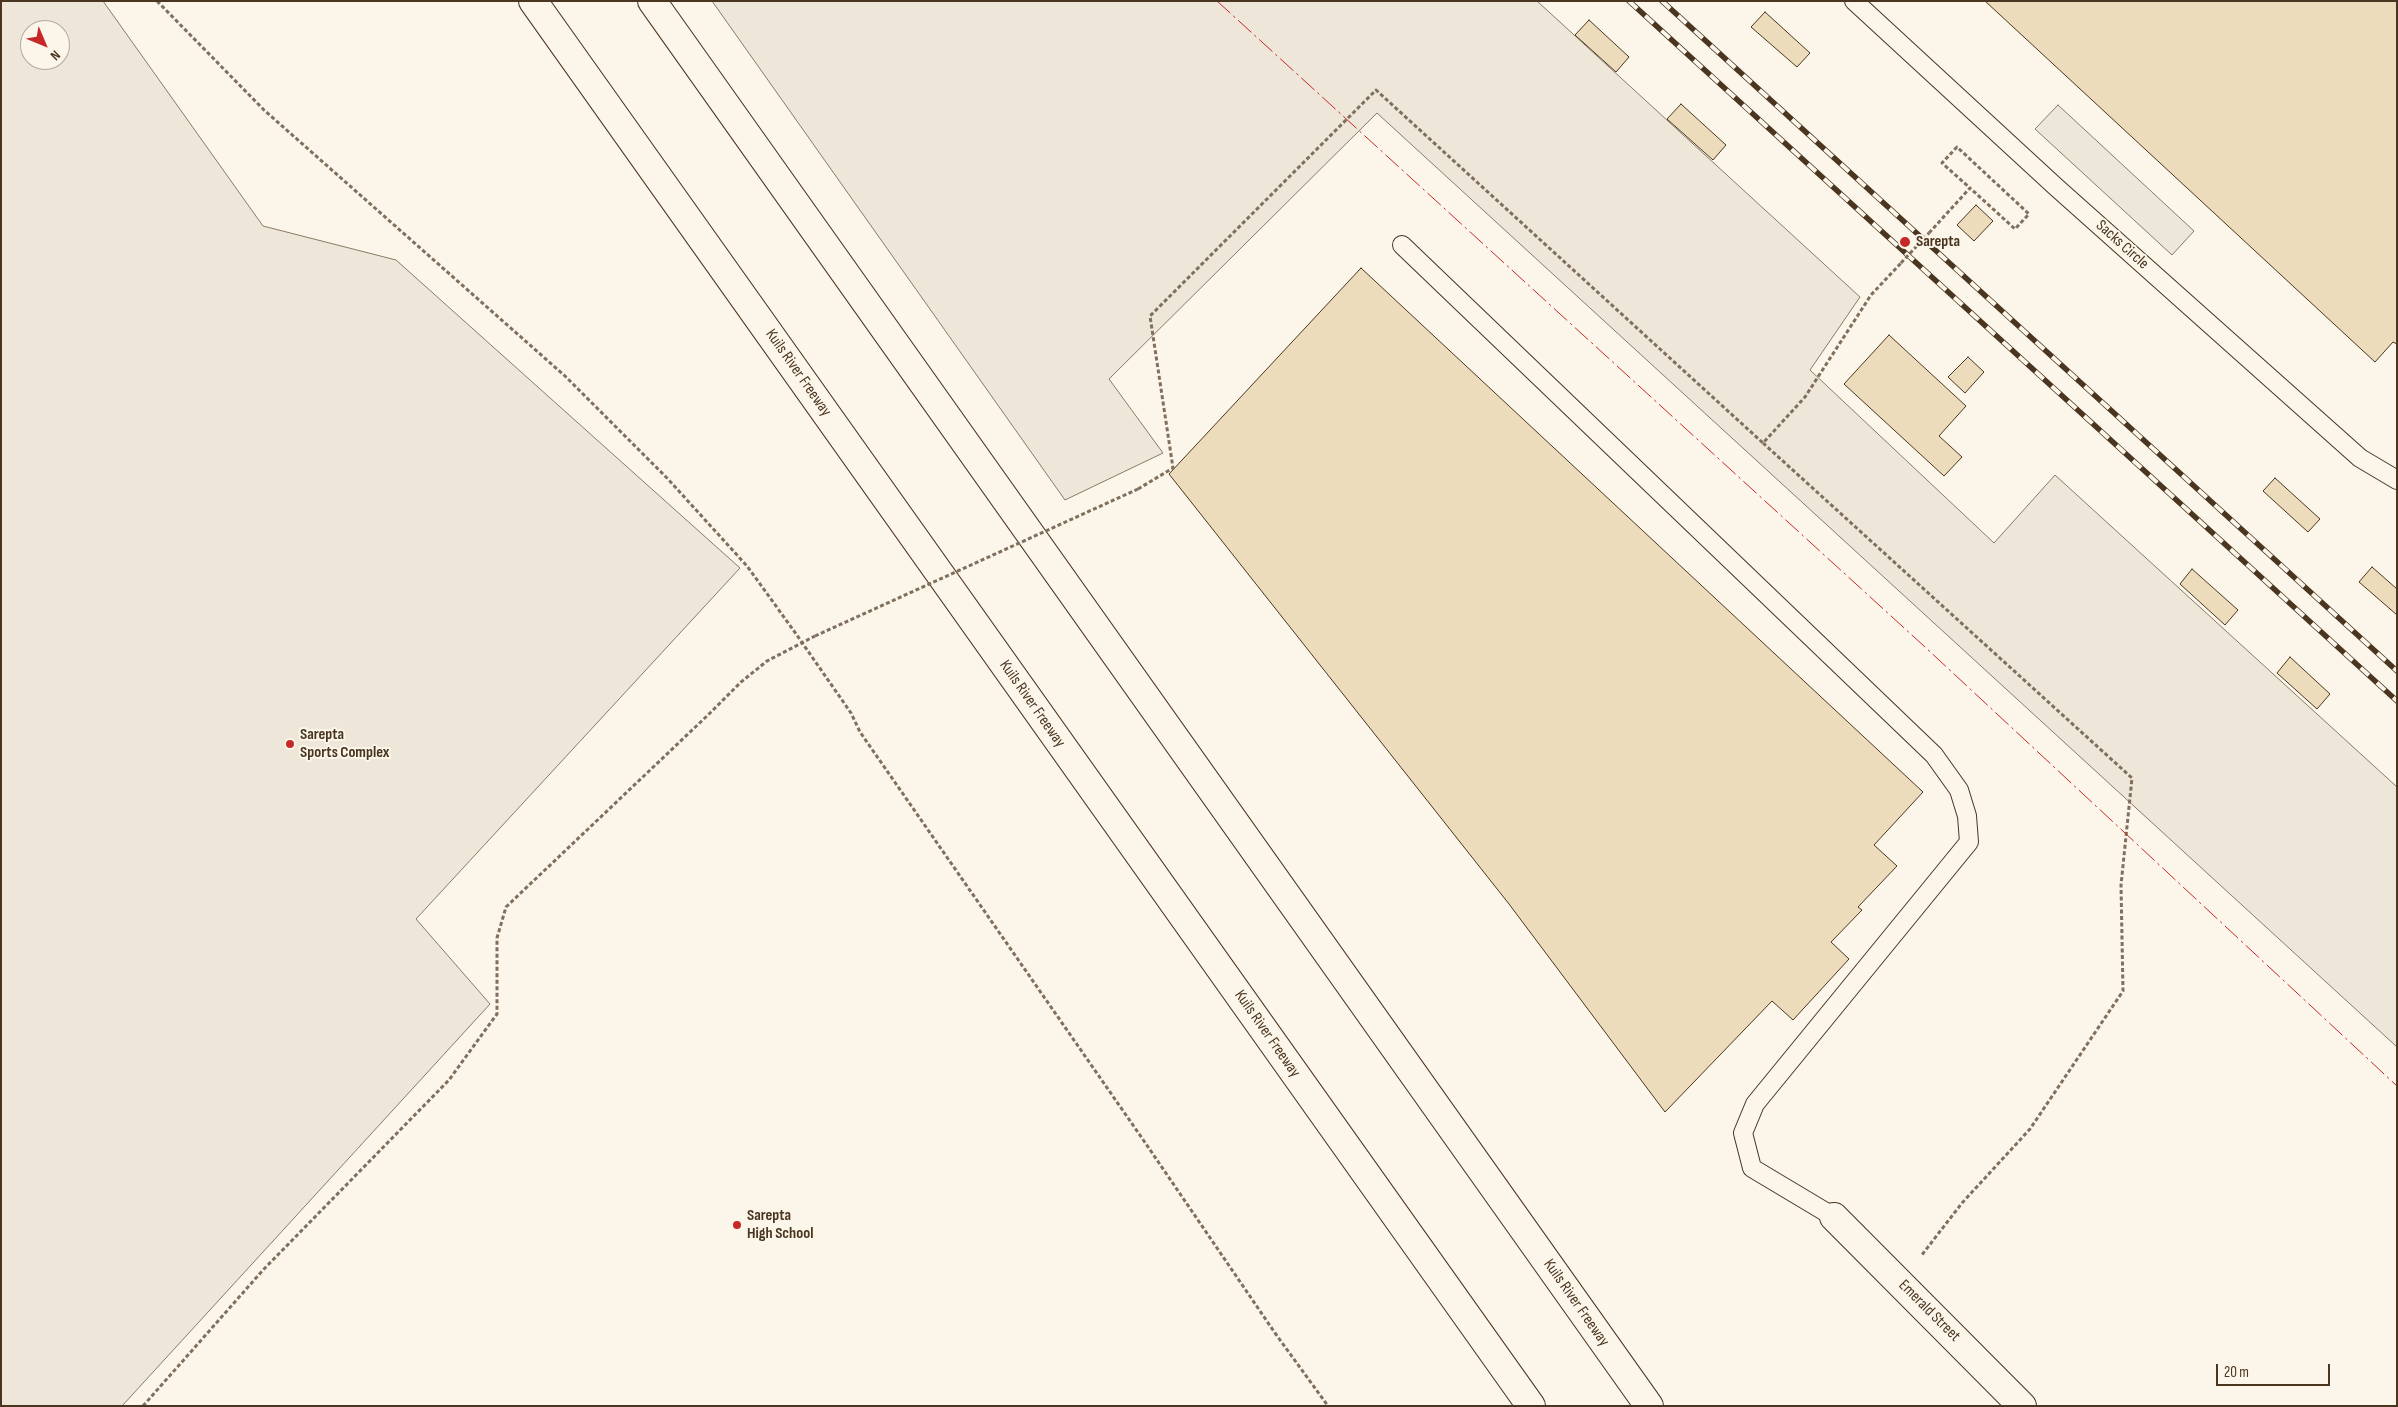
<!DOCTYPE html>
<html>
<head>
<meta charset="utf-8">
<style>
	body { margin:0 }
	#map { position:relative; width:2398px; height:1407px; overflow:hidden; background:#fbf6e9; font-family:"Sofia Sans Condensed",sans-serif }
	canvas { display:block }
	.frame { position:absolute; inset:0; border:2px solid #4a3520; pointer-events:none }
	.north { position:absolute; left:20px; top:20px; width:50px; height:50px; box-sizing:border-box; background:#fbf6e9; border:1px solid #b4a999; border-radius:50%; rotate:135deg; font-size:14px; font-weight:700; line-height:20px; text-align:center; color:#4a3520 }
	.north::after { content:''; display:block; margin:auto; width:18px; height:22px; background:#c62828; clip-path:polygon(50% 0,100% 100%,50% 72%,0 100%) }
	.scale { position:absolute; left:2216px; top:1364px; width:114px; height:22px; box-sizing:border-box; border:2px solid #4a3520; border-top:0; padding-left:6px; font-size:15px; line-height:18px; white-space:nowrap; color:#4a3520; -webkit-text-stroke:4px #fbf6e9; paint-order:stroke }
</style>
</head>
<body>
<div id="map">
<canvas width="2398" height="1407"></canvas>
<div class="frame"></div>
<div class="north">N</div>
<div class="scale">20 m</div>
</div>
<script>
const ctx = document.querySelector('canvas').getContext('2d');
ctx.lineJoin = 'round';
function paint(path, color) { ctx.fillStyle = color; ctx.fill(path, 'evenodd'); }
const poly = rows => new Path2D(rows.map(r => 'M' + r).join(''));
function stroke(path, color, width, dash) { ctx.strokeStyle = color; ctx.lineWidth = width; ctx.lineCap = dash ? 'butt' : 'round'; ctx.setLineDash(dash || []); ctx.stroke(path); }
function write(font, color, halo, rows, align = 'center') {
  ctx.font = font + ' "Sofia Sans Condensed",sans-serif'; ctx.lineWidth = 4; ctx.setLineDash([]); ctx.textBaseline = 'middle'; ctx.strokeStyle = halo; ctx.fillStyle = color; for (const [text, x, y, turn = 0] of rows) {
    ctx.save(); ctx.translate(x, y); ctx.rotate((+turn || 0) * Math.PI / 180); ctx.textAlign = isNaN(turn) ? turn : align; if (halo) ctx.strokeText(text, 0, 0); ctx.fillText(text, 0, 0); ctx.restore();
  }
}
const green = poly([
	[1,1,103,1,263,226,396,260,740,568,416,919,490,1004,122,1406,1,1406,1,1],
	[30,30,60,30,60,60,30,60,30,30],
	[712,1,1537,1,1860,297,1810,370,1994,543,2055,475,2397,787,2397,1047,1377,113,1109,379,1163,453,1065,500,712,1]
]);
paint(green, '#ede6d9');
stroke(green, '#887966', 1);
const parking = poly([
	[2058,105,2194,231,2172,255,2035,129,2058,105]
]);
paint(parking, '#ede7d9');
stroke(parking, '#887966', 1);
const building = poly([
	[1985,1,2397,1,2397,344,2393,342,2375,362,1985,1],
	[1765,12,1810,53,1797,67,1751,27,1765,12],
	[1589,20,1629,57,1616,72,1575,35,1589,20],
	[1681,104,1726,145,1713,160,1667,119,1681,104],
	[1976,205,1993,221,1974,241,1957,225,1976,205],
	[1361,268,1923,792,1874,845,1897,866,1858,907,1862,910,1831,942,1849,959,1793,1020,1772,1001,1665,1112,1509,904,1169,474,1361,268],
	[1889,335,1966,406,1939,436,1962,457,1944,476,1844,384,1889,335],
	[1968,357,1984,372,1965,393,1948,377,1968,357],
	[2275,478,2320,519,2308,532,2263,491,2275,478],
	[2372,567,2397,589,2397,615,2359,582,2372,567],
	[2192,569,2238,610,2225,625,2180,584,2192,569],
	[2290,657,2330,694,2317,709,2277,673,2290,657]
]);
paint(building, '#ecdcbc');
stroke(building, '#4a3520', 1);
const service = poly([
	[1854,1,2056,187,2360,458,2397,480],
	[1402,245,1934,755,1959,790,1967,816,1969,842,1755,1104,1743,1133,1752,1168,1834,1217]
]);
const minor = poly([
	[1834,1217,2022,1406]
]);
const motorway = poly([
	[533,1,1531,1406],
	[652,1,1649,1406]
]);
stroke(service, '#4a3520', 20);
stroke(minor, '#4a3520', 30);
stroke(motorway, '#4a3520', 30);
stroke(poly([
	[157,1,264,110,565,376,667,478,747,566,794,631,851,713,860,732,1144,1141,1275,1333,1328,1406],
	[1929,233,1970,188,2015,229,2029,214,1957,147,1942,163,1970,188],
	[1763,443,2132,778,2121,885,2123,991,2030,1129,1962,1203,1921,1256],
	[1138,489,1173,468,1150,316,1376,90,1763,443,1805,397,1871,295,1901,263],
	[143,1406,263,1270,449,1080,497,1014,497,938,506,907,708,715,741,682,767,661,815,636]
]), '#7f6f5c', 3, [4, 2.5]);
stroke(service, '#fbf6e9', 18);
stroke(minor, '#fbf6e9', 28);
stroke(motorway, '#fbf6e9', 28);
const rail = poly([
	[1629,1,2397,701],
	[1662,1,2397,671]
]);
stroke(rail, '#4a3520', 5.5);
stroke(rail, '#fbf6e9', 4, [11]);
stroke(poly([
	[1901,263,1929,233],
	[815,636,1138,489]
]), '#7f6f5c', 3, [4, 2.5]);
stroke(poly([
	[1217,1,1925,647,2397,1086]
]), '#c62828', 1, [18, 4, 2.5, 4]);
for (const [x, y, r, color] of [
	[1905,242,6,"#c62828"],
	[290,744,5,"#c62828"],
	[737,1225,5,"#c62828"]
]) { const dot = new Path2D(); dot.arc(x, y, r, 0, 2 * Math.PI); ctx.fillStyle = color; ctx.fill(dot); stroke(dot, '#fbf6e9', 2); }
write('bold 16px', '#4a3520', '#fbf6e9', [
	["Sarepta",1916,242],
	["Sarepta",300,735],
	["Sports Complex",300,753],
	["Sarepta",747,1216],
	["High School",747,1234]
], 'left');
write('16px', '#4a3520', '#fbf6e9', [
	["Sacks Circle",2122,245,42],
	["Kuils River Freeway",798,373,55],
	["Kuils River Freeway",1032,704,55],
	["Kuils River Freeway",1267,1034,55],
	["Kuils River Freeway",1576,1303,55],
	["Emerald Street",1929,1311,45]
]);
</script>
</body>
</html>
